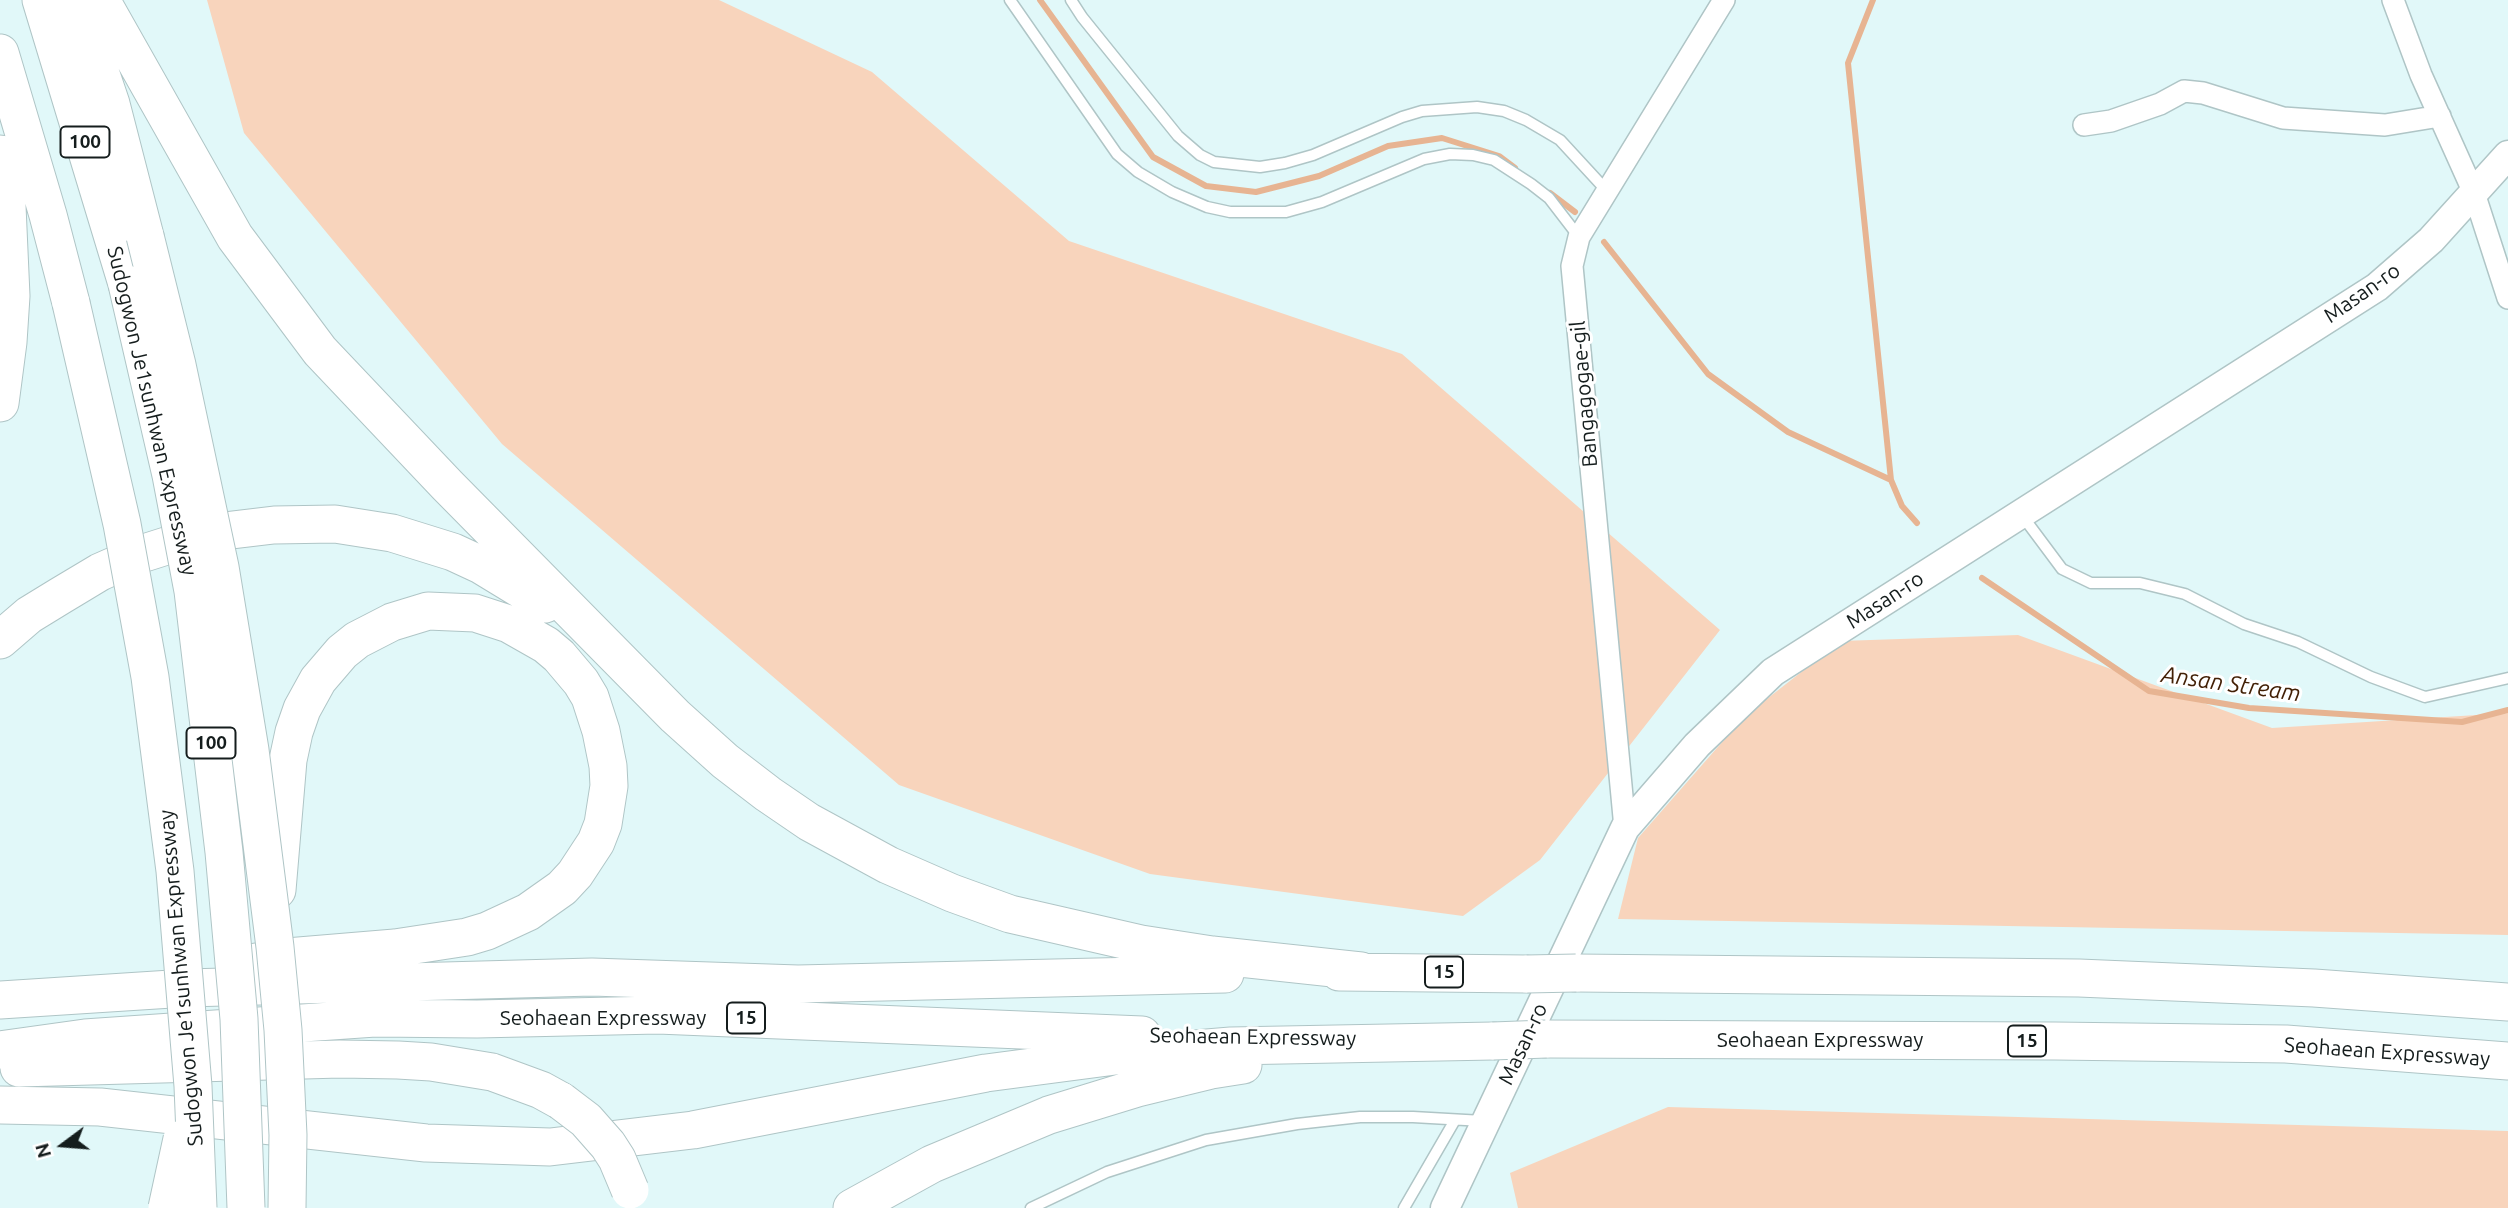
<!DOCTYPE html>
<html>
<head>
<meta charset="utf-8">
<style>
	body { margin:0 }
	#map { position:relative; width:2508px; height:1208px; overflow:hidden; background:#e1f8f9; font-family:Ubuntu,sans-serif }
	canvas { display:block }
	.north { position:absolute; left:28px; top:1110px; width:70px; height:70px; -webkit-text-stroke:5px #fff; paint-order:stroke; rotate:254deg; font-size:19px; font-weight:700; line-height:28px; text-align:center; color:#151d1d }
	.north::after { content:''; display:block; margin:auto; width:24px; height:32px; background:#151d1d; clip-path:polygon(50% 0,100% 100%,50% 72%,0 100%) }
</style>
</head>
<body>
<div id="map">
<canvas width="2508" height="1208"></canvas>
<div class="north">N</div>
</div>
<script>
const ctx = document.querySelector('canvas').getContext('2d');
ctx.lineJoin = 'round';
function paint(path, color) { ctx.fillStyle = color; ctx.fill(path, 'evenodd'); }
const poly = rows => new Path2D(rows.map(r => 'M' + r).join(''));
function stroke(path, color, width, dash) { ctx.strokeStyle = color; ctx.lineWidth = width; ctx.lineCap = dash ? 'butt' : 'round'; ctx.setLineDash(dash || []); ctx.stroke(path); }
function write(font, color, halo, rows, align = 'center') {
  ctx.font = font + ' Ubuntu,sans-serif'; ctx.lineWidth = 6; ctx.setLineDash([]); ctx.textBaseline = 'middle'; ctx.strokeStyle = halo; ctx.fillStyle = color; for (const [text, x, y, turn = 0] of rows) {
    ctx.save(); ctx.translate(x, y); ctx.rotate((+turn || 0) * Math.PI / 180); ctx.textAlign = isNaN(turn) ? turn : align; if (halo) ctx.strokeText(text, 0, 0); ctx.fillText(text, 0, 0); ctx.restore();
  }
}
paint(poly([
	[207,0,719,0,872,72,1069,241,1402,354,1720,630,1540,860,1463,916,1150,874,899,785,502,444,244,133],
	[2018,635,2272,728,2508,713,2508,935,1618,919,1638,838,1745,716,1841,641],
	[1668,1107,2508,1131,2508,1208,1518,1208,1510,1173]
]), '#f8d4bc');
stroke(poly([
	[1040,0,1153,157,1206,186,1256,192,1319,176,1388,146,1442,138,1499,156,1515,168],
	[1873,0,1848,63,1891,480],
	[1550,193,1575,212],
	[1604,242,1708,374,1788,432,1891,480,1902,506,1917,523],
	[1982,578,2149,691,2249,708,2462,722,2508,710]
]), '#e7b492', 6);
const lane = poly([
	[1010,0,1117,154,1138,172,1172,192,1207,207,1230,212,1286,212,1322,202,1424,159,1450,154,1473,155,1494,160,1531,184,1549,198,1579,237],
	[1071,0,1082,17,1178,136,1200,155,1214,162,1260,167,1285,163,1313,155,1402,117,1422,111,1477,107,1504,111,1526,120,1560,140,1607,191],
	[2021,514,2062,569,2091,583,2140,583,2185,594,2244,624,2298,642,2371,677,2425,697,2508,678],
	[1031,1208,1107,1172,1206,1140,1297,1124,1360,1117,1413,1117,1483,1121],
	[1404,1208,1455,1120]
]);
const street = poly([
	[2393,0,2421,75,2474,193,2508,298],
	[2084,125,2111,121,2160,104,2184,91,2203,93,2283,118,2385,125,2440,116],
	[1625,828,1572,266,1579,237,1724,0]
]);
const secondary = poly([
	[1445,1208,1625,828,1697,745,1773,672,2377,287,2431,240,2508,155]
]);
const highway = poly([
	[41,0,127,284],
	[76,0,111,104,145,236],
	[101,0,235,237,320,351,447,485,675,716,725,761,768,794,809,822,888,865,952,893,1010,914,1141,944,1212,955,1361,971],
	[0,53,48,215,71,303],
	[0,154,7,206,11,296,8,342,0,403],
	[0,640,29,615,60,596,100,572,141,554,207,533,274,525,335,524,392,533,453,552,481,565,545,604],
	[244,964,287,957,395,948,467,937,487,931,528,912,562,888,575,874,596,842,603,824,609,786,608,766,601,731,590,697,581,682,559,656,546,645,509,624,475,613,428,611,392,622,357,640,342,652,318,680,302,709,294,732,288,760,277,890],
	[1339,972,1527,974],
	[1576,973,2079,978,2314,988,2508,1002],
	[0,1000,187,988,592,977,798,984,1225,974],
	[1546,1039,2055,1041,2286,1044,2508,1061],
	[0,1050,85,1038,375,1018,477,1019,658,1015,1142,1035],
	[19,1068,340,1059,398,1060,431,1062,492,1072,541,1090,561,1101],
	[0,1105,100,1107,426,1143,550,1147,693,1130,986,1073,1123,1055,1231,1046,1493,1041],
	[852,1208,932,1164,1049,1115,1137,1088,1211,1070,1243,1065]
]);
stroke(lane, '#afc5c6', 13);
stroke(street, '#afc5c6', 24);
stroke(secondary, '#afc5c6', 31);
stroke(highway, '#afc5c6', 39);
stroke(lane, '#fff', 10);
stroke(street, '#fff', 21);
stroke(secondary, '#fff', 28);
stroke(highway, '#fff', 37);
const highwayBridge = poly([
	[145,236,177,365,220,567,250,750,275,947,283,1030,288,1135,287,1208],
	[127,284,171,475,193,591,224,852,239,1019,246,1208],
	[71,303,122,524,150,677,175,871,193,1086,198,1208],
	[1527,974,1576,973],
	[1493,1041,1546,1039],
	[561,1101,586,1120,608,1145,617,1159,630,1190],
	[167,1208,182,1139]
]);
stroke(highwayBridge, '#afc5c6', 39, []);
stroke(highwayBridge, '#fff', 37);
for (const [x, y, w] of [
	[85,142,49],
	[211,743,49],
	[1444,972,38],
	[746,1018,38],
	[2027,1041,38]
]) { const box = new Path2D(); box.roundRect(x - w / 2, y - 15.5, w, 31, 5); ctx.fillStyle = '#fff'; ctx.fill(box); stroke(box, '#151d1d', 2); }
write('bold 19px', '#151d1d', null, [
	["100",85,142],
	["100",211,743],
	["15",1444,972],
	["15",746,1018],
	["15",2027,1041]
]);
write('21px', '#151d1d', '#fff', [
	["Masan-ro",2362,293,-35],
	["Bangagogae-gil",1584,394,-95],
	["Sudogwon Je1sunhwan Expressway",152,411,77],
	["Masan-ro",1885,600,-33],
	["Sudogwon Je1sunhwan Expressway",181,978,-95],
	["Seohaean Expressway",603,1018],
	["Seohaean Expressway",1253,1037,1],
	["Seohaean Expressway",1820,1040],
	["Masan-ro",1523,1044,-65],
	["Seohaean Expressway",2387,1052,4]
]);
write('italic 23px', '#422006', '#fff', [
	["Ansan Stream",2231,684,8]
]);
</script>
</body>
</html>
